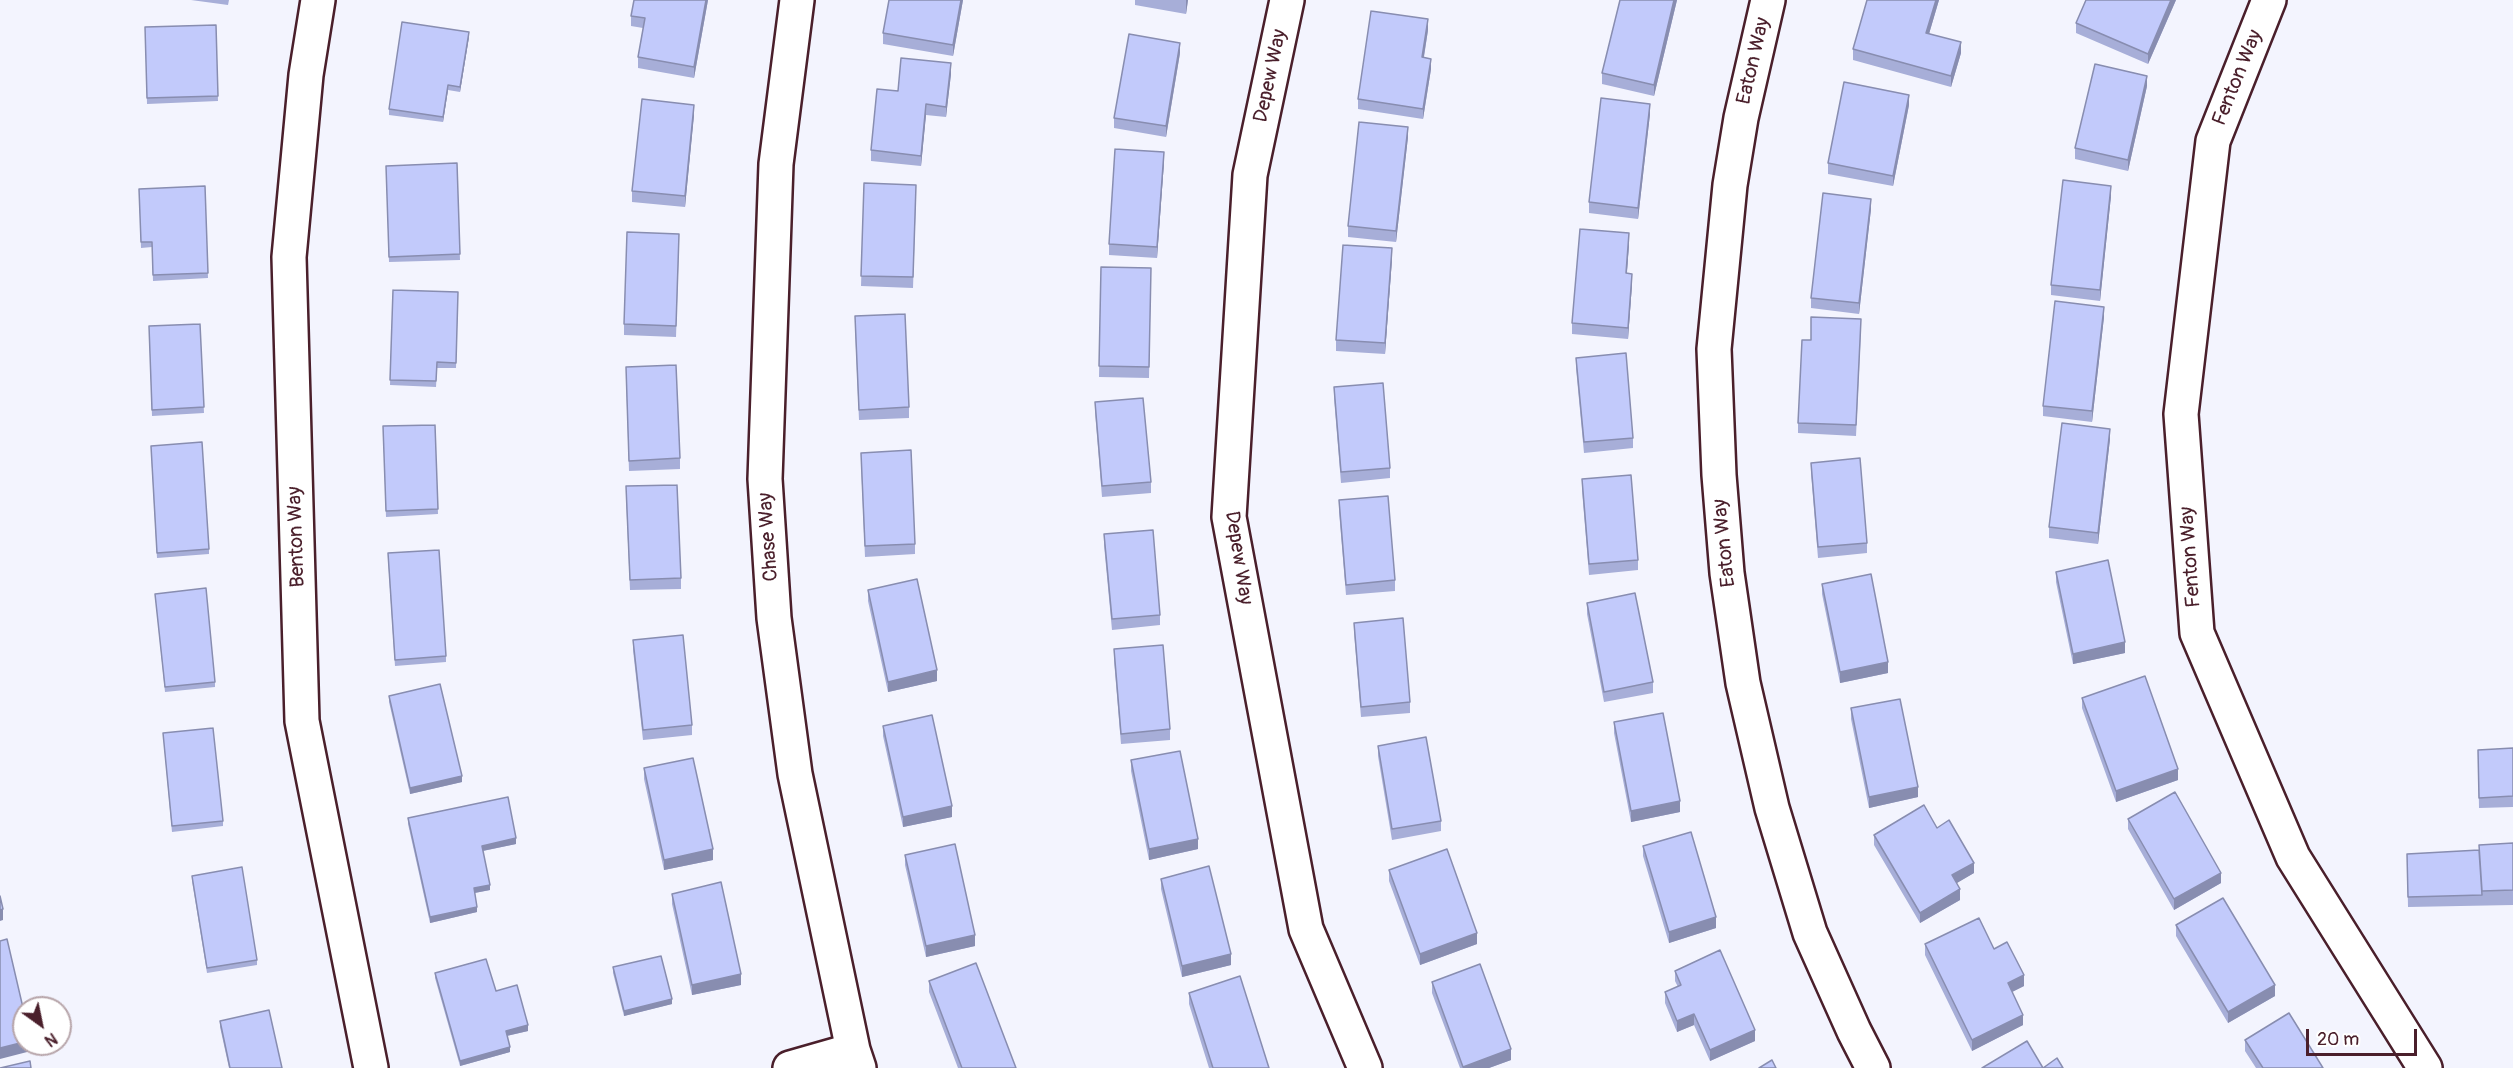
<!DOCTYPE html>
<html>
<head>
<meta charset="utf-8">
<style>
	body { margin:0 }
	#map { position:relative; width:2513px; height:1068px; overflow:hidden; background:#f3f4fe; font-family:Pangolin,sans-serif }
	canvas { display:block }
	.north { position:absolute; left:12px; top:996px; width:60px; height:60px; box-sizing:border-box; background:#fff; border:2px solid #b7a5aa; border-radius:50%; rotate:147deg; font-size:16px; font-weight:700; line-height:24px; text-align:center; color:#4a1f2b }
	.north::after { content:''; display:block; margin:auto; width:21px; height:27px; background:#4a1f2b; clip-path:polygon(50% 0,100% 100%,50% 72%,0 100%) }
	.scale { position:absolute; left:2306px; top:1029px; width:111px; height:27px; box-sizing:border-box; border:3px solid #4a1f2b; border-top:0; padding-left:8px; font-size:18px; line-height:21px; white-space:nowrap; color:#4a1f2b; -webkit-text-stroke:4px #fff; paint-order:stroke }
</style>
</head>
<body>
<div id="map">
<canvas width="2513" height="1068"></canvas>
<div class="north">N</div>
<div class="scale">20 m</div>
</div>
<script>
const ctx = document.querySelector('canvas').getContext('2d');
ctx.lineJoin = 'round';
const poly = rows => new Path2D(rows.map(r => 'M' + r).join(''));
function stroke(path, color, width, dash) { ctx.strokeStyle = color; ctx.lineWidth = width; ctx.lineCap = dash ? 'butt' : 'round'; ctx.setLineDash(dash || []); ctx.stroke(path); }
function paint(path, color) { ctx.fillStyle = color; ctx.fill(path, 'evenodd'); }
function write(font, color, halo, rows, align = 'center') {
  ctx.font = font + ' Pangolin,sans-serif'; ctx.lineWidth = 5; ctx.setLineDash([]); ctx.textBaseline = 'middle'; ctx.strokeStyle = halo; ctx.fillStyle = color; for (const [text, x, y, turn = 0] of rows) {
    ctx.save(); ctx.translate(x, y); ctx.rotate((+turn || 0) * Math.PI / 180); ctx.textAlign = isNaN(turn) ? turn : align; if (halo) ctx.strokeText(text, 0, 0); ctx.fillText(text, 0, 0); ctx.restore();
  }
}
const street = poly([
	[318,0,306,75,289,257,302,721,371,1068],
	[797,0,776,164,765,479,774,618,795,774,853,1050,859,1068],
	[1287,0,1250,175,1229,517,1306,929,1365,1068],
	[1768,0,1741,118,1730,185,1714,349,1719,475,1727,573,1743,683,1772,808,1810,933,1854,1031,1873,1068],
	[2269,0,2213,141,2181,414,2197,633,2293,857,2425,1068],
	[790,1068,853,1050]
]);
stroke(street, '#4a1f2b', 38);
stroke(street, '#fff', 33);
paint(poly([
	[191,0,229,0,228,5],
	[708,0,694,78,638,68,638,57,643,28,631,26,631,16],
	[889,0,963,0,953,56,883,44,883,33],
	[1135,0,1188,0,1186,14,1135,5],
	[1620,0,1677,0,1654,96,1602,84,1602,73],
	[1867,0,1939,0,1929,34,1961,53,1951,87,1853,60,1853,49],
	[2176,0,2148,64,2076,33,2076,23],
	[216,25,218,101,147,104,145,27],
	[1428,30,1424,57,1431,69,1423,119,1358,109,1358,99],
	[469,37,460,92,448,90,443,122,389,115,389,109],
	[1180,53,1166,137,1114,128,1114,118],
	[951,74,946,117,926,115,921,166,871,161,871,150,898,91],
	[2147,86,2128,171,2075,159,2075,148],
	[1909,105,1893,186,1828,174,1828,163],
	[1650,114,1638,219,1589,213,1589,202],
	[694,115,685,207,632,202,632,191],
	[1408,137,1396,242,1348,237,1348,226],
	[1164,162,1157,258,1109,255,1109,244],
	[457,163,460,260,389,262,386,166],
	[864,183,916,196,913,288,861,286],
	[205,186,208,278,153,281,152,247,141,248,139,189],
	[2111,196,2100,301,2051,295,2051,285],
	[1871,209,1859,314,1811,308,1811,298],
	[679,244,676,337,624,335,624,324],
	[1629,244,1627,273,1632,284,1628,339,1572,334,1572,323],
	[1392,259,1385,354,1336,351,1336,340],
	[1101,267,1151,268,1149,378,1099,377],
	[393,290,458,292,456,368,437,368,436,387,390,385],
	[2104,317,2092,422,2043,416,2043,406],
	[200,324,204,413,152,416,149,326],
	[855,327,909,407,909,418,859,420],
	[1861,330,1856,436,1798,433,1798,423,1811,340],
	[1576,358,1633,438,1633,448,1584,453,1576,368],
	[626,378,680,458,680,469,629,471],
	[1334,387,1390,468,1390,478,1341,483,1334,398],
	[1095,402,1151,482,1151,493,1102,497,1095,412],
	[435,425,438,514,386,517,383,426],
	[2110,439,2098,544,2049,538,2049,527],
	[151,451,209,549,209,554,157,558],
	[861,463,915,544,915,554,865,557],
	[1811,463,1867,543,1867,553,1818,558,1811,473],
	[1582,479,1638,560,1638,570,1589,575,1582,490],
	[626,497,681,578,681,589,630,590],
	[1339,500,1395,580,1395,591,1346,595,1339,511],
	[1104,534,1160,615,1160,625,1112,630,1104,545],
	[388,559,446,656,446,662,395,666],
	[2056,572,2125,653,2073,664,2056,582],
	[1822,584,1888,673,1840,683,1822,594],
	[868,590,937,681,888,692,868,601],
	[155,594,215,682,215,687,165,692],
	[1587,603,1653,682,1653,693,1604,702,1587,614],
	[1354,623,1410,702,1410,713,1361,717,1354,633],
	[633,640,692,725,692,735,643,740,633,650],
	[1114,649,1170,729,1170,740,1121,744,1114,660],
	[389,696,462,782,410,794,389,702],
	[2082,698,2178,780,2116,802,2082,708],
	[1851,708,1918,797,1869,808,1851,719],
	[1614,722,1680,812,1631,822,1614,733],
	[883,726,952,817,903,827,883,736],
	[163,733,223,821,223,826,172,832],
	[1378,746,1441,821,1441,831,1392,840,1378,756],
	[2513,748,2513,807,2479,808,2478,750],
	[1131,760,1198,849,1149,860,1131,771],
	[644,768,713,860,664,870,644,779],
	[408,818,516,844,483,851,490,890,475,893,477,912,430,923,408,824],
	[2128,819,2221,883,2174,910,2128,829],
	[1937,828,1974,873,1956,883,1960,900,1920,923,1874,845,1874,835],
	[2513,843,2513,905,2408,907,2407,854,2479,850],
	[1643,846,1716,928,1669,943,1643,856],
	[905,855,975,946,926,957,905,865],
	[1389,870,1477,944,1420,965,1389,881],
	[192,876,257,960,257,965,207,973,192,881],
	[1161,879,1231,965,1182,977,1161,889],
	[672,894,741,985,692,995,672,904],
	[2176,925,2275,996,2228,1023,2176,936],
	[1925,944,1994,949,2024,986,2012,992,2023,1025,1972,1051,1925,955],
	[613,967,672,1004,624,1016,613,973],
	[1675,971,1755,1041,1710,1061,1694,1025,1677,1032,1665,1003,1665,992,1678,987,1675,981],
	[435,973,496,991,528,1031,507,1036,510,1052,460,1066,435,978],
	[929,981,1016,1068,958,1068,929,992],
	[1432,982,1511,1060,1489,1068,1460,1068,1432,993],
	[1189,993,1269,1068,1209,1068,1189,1004],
	[220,1021,282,1068,229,1068,220,1027],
	[2245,1040,2323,1068,2256,1068,2245,1051]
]), '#a7aed8');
paint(poly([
	[706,0,708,0,694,78,694,67],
	[961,0,963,0,953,56,953,45],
	[1186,0,1188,0,1186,14],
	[1674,0,1677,0,1654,96,1654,85],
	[1936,0,1939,0,1926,44,1926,33],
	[2171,0,2176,0,2148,64,2148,54],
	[1428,19,1428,30,1422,68,1422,57],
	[469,32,469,37,460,92,460,87],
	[1961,42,1961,53,1951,87,1951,76],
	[1180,43,1180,53,1166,137,1166,126],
	[1431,59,1431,69,1423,119,1423,109],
	[951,63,951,74,946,117,946,107],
	[2147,76,2147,86,2128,171,2128,160],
	[448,85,448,90,443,122,443,117],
	[1909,95,1909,105,1893,186,1893,176],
	[926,104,926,115,921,166,921,156],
	[1650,104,1650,114,1638,219,1638,208],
	[694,105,694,115,685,207,685,196],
	[1408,127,1408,137,1396,242,1396,231],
	[1164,152,1164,162,1157,258,1157,247],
	[2111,186,2111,196,2100,301,2100,290],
	[1871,199,1871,209,1859,314,1859,303],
	[1629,233,1629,244,1626,284,1626,273],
	[1392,248,1392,259,1385,354,1385,343],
	[1632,274,1632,284,1628,339,1628,328],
	[2104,307,2104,317,2092,422,2092,411],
	[2110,429,2110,439,2098,544,2098,533],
	[2125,642,2125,653,2073,664,2073,654],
	[1888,662,1888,673,1840,683,1840,672],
	[937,670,937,681,888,692,888,682],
	[2178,769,2178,780,2116,802,2116,791],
	[462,776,462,782,410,794,410,788],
	[1918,787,1918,797,1869,808,1869,797],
	[1680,801,1680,812,1631,822,1631,811],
	[952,806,952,817,903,827,903,817],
	[516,838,516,844,482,851,482,846],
	[1198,839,1198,849,1149,860,1149,849],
	[713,849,713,860,664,870,664,860],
	[1974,863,1974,873,1952,886,1952,875],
	[2221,873,2221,883,2174,910,2174,899],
	[490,885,490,890,474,893,474,888],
	[1960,889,1960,900,1920,923,1920,913],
	[477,907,477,912,430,923,430,917],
	[3,909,3,920,0,921,0,910],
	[1716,917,1716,928,1669,943,1669,932],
	[1477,933,1477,944,1420,965,1420,954],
	[975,935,975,946,926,957,926,946],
	[1231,954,1231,965,1182,977,1182,966],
	[741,974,741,985,692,995,692,985],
	[2024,975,2024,986,2008,994,2008,983],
	[2275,985,2275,996,2228,1023,2228,1012],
	[672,999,672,1004,624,1016,624,1011],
	[1694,1014,1694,1025,1677,1032,1677,1021],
	[2023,1015,2023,1025,1972,1051,1972,1040],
	[528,1025,528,1031,506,1036,506,1031],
	[1755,1030,1755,1041,1710,1061,1710,1050],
	[24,1042,24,1044,31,1044,31,1051,0,1059,0,1048],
	[510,1047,510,1052,460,1066,460,1061],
	[1511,1049,1511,1060,1489,1068,1463,1068,1463,1067]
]), '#888db0');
const building = poly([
	[634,0,706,0,694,67,638,57,645,18,631,16,634,0],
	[889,0,961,0,953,45,883,33,889,0],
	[1620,0,1674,0,1654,85,1602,73,1620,0],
	[1867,0,1936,0,1926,33,1961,42,1951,76,1853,49,1867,0],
	[2086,0,2171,0,2148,54,2076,23,2086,0],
	[1371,11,1428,19,1422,57,1431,59,1423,109,1358,99,1371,11],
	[402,22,469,32,460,87,448,85,443,117,389,109,402,22],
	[216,25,218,96,147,98,145,27,216,25],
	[1129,34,1180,43,1166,126,1114,118,1129,34],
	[901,58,951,63,946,107,926,104,921,156,871,150,877,89,898,91,901,58],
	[2095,64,2147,76,2128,160,2075,148,2095,64],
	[1844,82,1909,95,1893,176,1828,163,1844,82],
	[1601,98,1650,104,1638,208,1589,202,1601,98],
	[642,99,694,105,685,196,632,191,642,99],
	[1359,122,1408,127,1396,231,1348,226,1359,122],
	[1115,149,1164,152,1157,247,1109,244,1115,149],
	[457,163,460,254,389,257,386,166,457,163],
	[2063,180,2111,186,2100,290,2051,285,2063,180],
	[864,183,916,185,913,277,861,276,864,183],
	[205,186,208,273,153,275,152,242,141,242,139,189,205,186],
	[1823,193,1871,199,1859,303,1811,298,1823,193],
	[1580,229,1629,233,1626,273,1632,274,1628,328,1572,323,1580,229],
	[627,232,679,234,676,326,624,324,627,232],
	[1343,245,1392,248,1385,343,1336,340,1343,245],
	[1101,267,1151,268,1149,367,1099,366,1101,267],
	[393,290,458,292,456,363,437,362,436,381,390,380,393,290],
	[2055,301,2104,307,2092,411,2043,406,2055,301],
	[905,314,909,407,859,410,855,316,905,314],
	[1811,317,1861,319,1856,425,1798,423,1802,340,1811,340,1811,317],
	[200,324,204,407,152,410,149,326,200,324],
	[1626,353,1633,438,1584,442,1576,358,1626,353],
	[676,365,680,458,629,461,626,367,676,365],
	[1383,383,1390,468,1341,472,1334,387,1383,383],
	[1143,398,1151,482,1102,486,1095,402,1143,398],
	[2062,423,2110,429,2098,533,2049,527,2062,423],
	[435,425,438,509,386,511,383,426,435,425],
	[202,442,209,549,157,553,151,446,202,442],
	[911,450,915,544,865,546,861,453,911,450],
	[1860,458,1867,543,1818,547,1811,463,1860,458],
	[1631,475,1638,560,1589,564,1582,479,1631,475],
	[677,485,681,578,630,580,626,486,677,485],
	[1388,496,1395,580,1346,585,1339,500,1388,496],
	[1153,530,1160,615,1112,619,1104,534,1153,530],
	[439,550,446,656,395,660,388,553,439,550],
	[2108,560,2125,642,2073,654,2056,572,2108,560],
	[1871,574,1888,662,1840,672,1822,584,1871,574],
	[917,579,937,670,888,682,868,590,917,579],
	[206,588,215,682,165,687,155,594,206,588],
	[1635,593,1653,682,1604,692,1587,603,1635,593],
	[1403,618,1410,702,1361,707,1354,623,1403,618],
	[683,635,692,725,643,730,633,640,683,635],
	[1163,645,1170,729,1121,734,1114,649,1163,645],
	[2145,676,2178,769,2116,791,2082,698,2145,676],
	[440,684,462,776,410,788,389,696,440,684],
	[1900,699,1918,787,1869,797,1851,708,1900,699],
	[1663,713,1680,801,1631,811,1614,722,1663,713],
	[932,715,952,806,903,817,883,726,932,715],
	[213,728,223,821,172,826,163,733,213,728],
	[1426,737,1441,821,1392,829,1378,746,1426,737],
	[2513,748,2513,796,2479,798,2478,750,2513,748],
	[1180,751,1198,839,1149,849,1131,760,1180,751],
	[693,758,713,849,664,860,644,768,693,758],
	[2175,792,2221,873,2174,899,2128,819,2175,792],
	[508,797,516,838,482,846,490,885,474,888,477,907,430,917,408,818,508,797],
	[1924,805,1937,828,1949,820,1974,863,1952,875,1960,889,1920,913,1874,835,1924,805],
	[1691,832,1716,917,1669,932,1643,846,1691,832],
	[2513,843,2513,890,2482,891,2479,845,2513,843],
	[955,844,975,935,926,946,905,855,955,844],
	[1447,849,1477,933,1420,954,1389,870,1447,849],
	[2479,850,2482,895,2408,897,2407,854,2479,850],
	[1209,866,1231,954,1182,966,1161,879,1209,866],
	[242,867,257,960,207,968,192,876,242,867],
	[721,882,741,974,692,985,672,894,721,882],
	[0,896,3,909,0,910,0,896],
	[2223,898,2275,985,2228,1012,2176,925,2223,898],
	[1979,918,1994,949,2007,942,2024,975,2008,983,2023,1015,1972,1040,1925,944,1979,918],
	[7,939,24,1012,24,1042,0,1048,0,941,7,939],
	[1720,950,1755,1030,1710,1050,1694,1014,1677,1021,1665,992,1681,985,1675,971,1720,950],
	[661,956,672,999,624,1011,613,967,661,956],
	[486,959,496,991,517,985,528,1025,506,1031,510,1047,460,1061,435,973,486,959],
	[976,963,1016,1068,962,1068,929,981,976,963],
	[1480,964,1511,1049,1463,1067,1432,982,1480,964],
	[1240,976,1269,1068,1213,1068,1189,993,1240,976],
	[269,1010,282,1068,230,1068,220,1021,269,1010],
	[2289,1013,2323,1068,2263,1068,2245,1040,2289,1013],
	[2027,1041,2043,1068,2057,1058,2063,1068,1982,1068,2027,1041],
	[1772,1060,1776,1068,1759,1068,1772,1060],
	[30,1061,31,1068,0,1068,30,1061]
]);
paint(building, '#c2cafb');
stroke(building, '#888db0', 1.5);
write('20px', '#4a1f2b', '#fff', [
	["Eaton Way",1754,61,-77],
	["Depew Way",1271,76,-78],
	["Fenton Way",2238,78,-68],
	["Benton Way",297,537,-92],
	["Chase Way",769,537,-94],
	["Eaton Way",1725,543,-96],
	["Fenton Way",2191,557,-94],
	["Depew Way",1238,558,81]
]);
</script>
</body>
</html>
